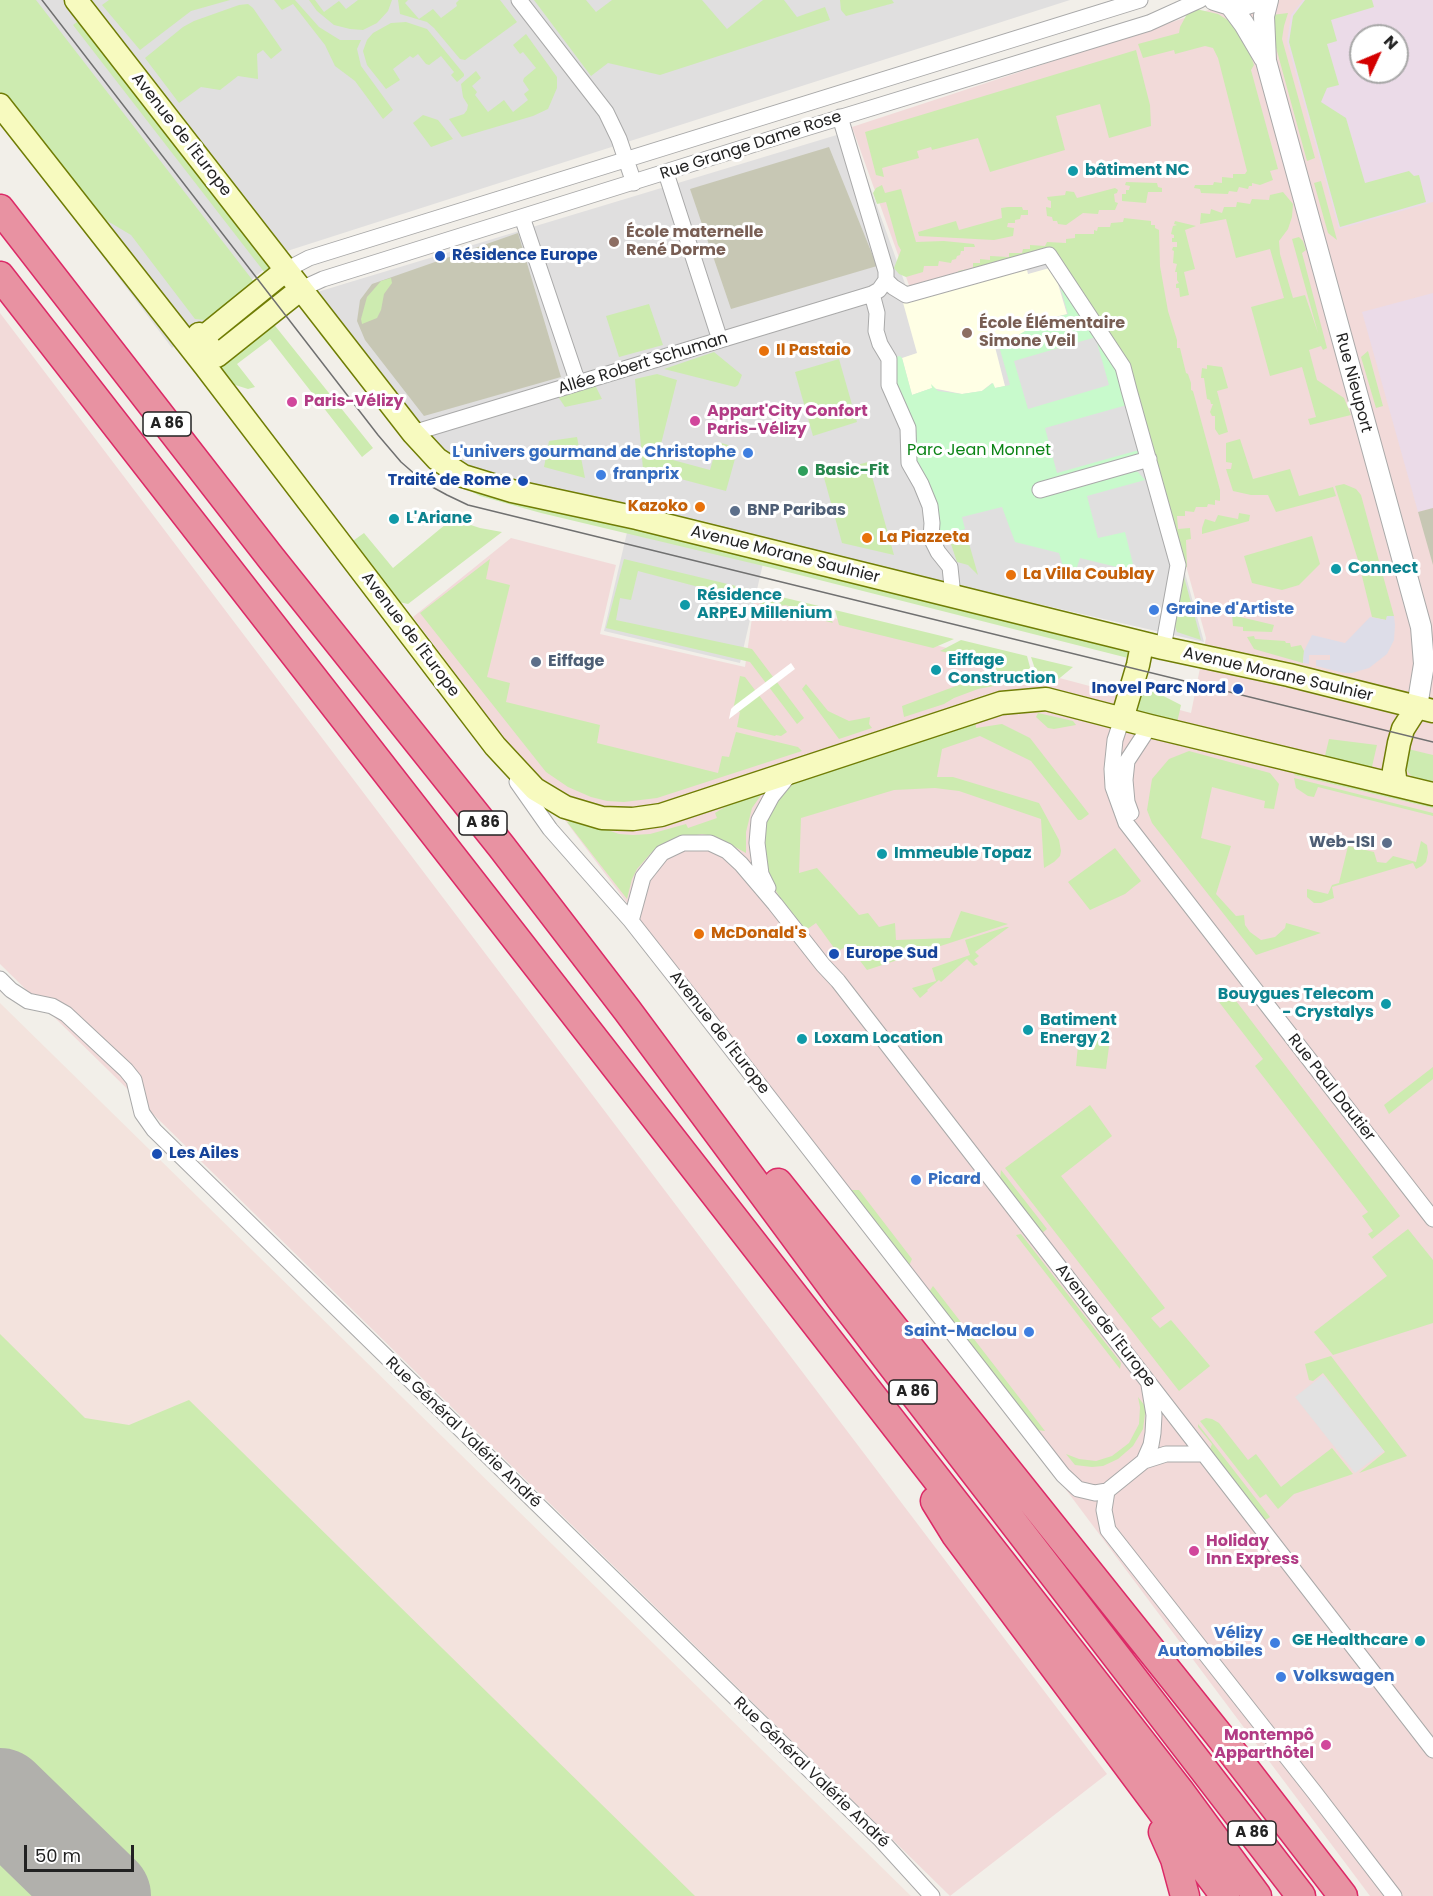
<!DOCTYPE html>
<html>
<head>
<meta charset="utf-8">
<style>
	body { margin:0 }
	#map { position:relative; width:1433px; height:1896px; overflow:hidden; background:#f2efe9; font-family:Poppins,sans-serif }
	canvas { display:block }
	.north { position:absolute; left:1349px; top:24px; width:60px; height:60px; box-sizing:border-box; background:#fff; border:2px solid #a7a7a7; border-radius:50%; rotate:46deg; font-size:16px; font-weight:700; line-height:24px; text-align:center; color:#222 }
	.north::after { content:''; display:block; margin:auto; width:21px; height:27px; background:#d40000; clip-path:polygon(50% 0,100% 100%,50% 72%,0 100%) }
	.scale { position:absolute; left:24px; top:1845px; width:110px; height:27px; box-sizing:border-box; border:3px solid #222; border-top:0; padding-left:8px; font-size:18px; line-height:21px; white-space:nowrap; color:#222; -webkit-text-stroke:4px #fff; paint-order:stroke }
</style>
</head>
<body>
<div id="map">
<canvas width="1433" height="1896"></canvas>
<div class="north">N</div>
<div class="scale">50 m</div>
</div>
<script>
const ctx = document.querySelector('canvas').getContext('2d');
ctx.lineJoin = 'round';
function paint(path, color) { ctx.fillStyle = color; ctx.fill(path, 'evenodd'); }
const poly = rows => new Path2D(rows.map(r => 'M' + r).join(''));
function stroke(path, color, width, dash) { ctx.strokeStyle = color; ctx.lineWidth = width; ctx.lineCap = dash ? 'butt' : 'round'; ctx.setLineDash(dash || []); ctx.stroke(path); }
function write(font, color, halo, rows, align = 'center') {
  ctx.font = font + ' Poppins,sans-serif'; ctx.lineWidth = 6; ctx.setLineDash([]); ctx.textBaseline = 'middle'; ctx.strokeStyle = halo; ctx.fillStyle = color; for (const [text, x, y, turn = 0] of rows) {
    ctx.save(); ctx.translate(x, y); ctx.rotate((+turn || 0) * Math.PI / 180); ctx.textAlign = isNaN(turn) ? turn : align; if (halo) ctx.strokeText(text, 0, 0); ctx.fillText(text, 0, 0); ctx.restore();
  }
}
paint(poly([
	[0,0,1070,0,284,252,172,348,0,121],
	[850,131,908,292,1057,255,1127,363,1204,642,768,542,740,663,604,631,632,511,466,472,429,445,314,293]
]), '#e0dfdf');
paint(poly([
	[1239,0,1433,0,1433,1896,1370,1896,413,617,511,538,616,565,600,634,745,667,755,597,1191,713,1206,638,1130,363,1058,253,910,288,852,127],
	[1361,36,1397,36,1397,72,1361,72],
	[0,313,1107,1774,950,1896,0,964]
]), '#f2dad9');
paint(poly([
	[1303,0,1433,0,1433,202,1339,229,1287,42,1291,15],
	[1361,36,1397,36,1397,72,1361,72],
	[1433,293,1433,508,1418,512,1362,312]
]), '#ebdbe8');
paint(poly([
	[1026,266,1028,274,1053,267,1067,314,1027,324,1028,329,1016,337,1001,343,994,343,1005,386,995,388,992,383,982,391,962,394,932,388,912,395,902,358,917,353,902,299]
]), '#ffffe5');
paint(poly([
	[0,1003,911,1896,0,1896]
]), '#f3e3dd');
paint(poly([
	[829,147,877,266,731,309,690,189],
	[518,233,561,377,424,416,365,340,357,321,360,300,372,284],
	[1433,508,1433,565,1418,512]
]), '#c7c7b4');
paint(poly([
	[0,0,36,0,254,282,205,320,195,319,131,235,89,210,0,92],
	[109,0,230,0,191,11,140,50,102,5],
	[274,0,295,0,319,27,340,40,361,40,357,49,361,66,393,110,383,119,355,81,335,66,325,45,293,4,282,10],
	[309,0,315,0,324,12,339,1,346,9,358,0,392,0,388,11,377,23,363,30,350,29,334,25,317,11],
	[398,0,408,0,405,3,419,19,433,9,441,18,457,6,456,3,459,0,500,0,517,22,465,60,460,59,434,28,427,22,400,14],
	[534,0,586,0,596,12,612,0,702,0,727,29,763,0,784,0,797,17,825,7,830,20,660,75,608,63,591,76],
	[840,0,892,0,894,3,846,16,841,10],
	[1305,0,1372,0,1374,7,1331,20,1337,41,1327,44,1339,85,1327,88,1321,102,1346,118,1365,183,1409,171,1414,176,1419,175,1426,202,1340,227,1289,42,1293,16],
	[248,4,253,8,282,50,271,59,263,50,257,54,258,79,238,76,220,90,201,87,179,103,145,58,183,27,194,21,239,5],
	[1196,9,1218,14,1231,22,1248,47,1254,65,1251,70,1278,169,1270,171,1273,180,1260,185,1252,183,1252,186,1249,186,1248,189,1239,187,1237,192,1229,191,1228,194,1201,193,1200,189,1194,188,1195,185,1213,185,1214,182,1222,183,1222,177,1233,178,1233,174,1245,174,1247,171,1218,58,1213,48,1205,46,1175,54,1174,50,1143,58,1138,44,1179,33,1180,27,1187,14],
	[1288,13,1284,26,1282,39,1315,158,1307,161,1271,29,1272,15],
	[81,19,271,267,265,273,73,25],
	[406,22,427,29,464,74,464,76,457,82,451,75,454,72,441,56,429,65,426,64,418,54,413,58,410,56,393,69,400,80,386,89,367,65,363,51,367,40,373,33,391,23],
	[526,34,557,77,557,88,548,109,533,116,462,137,449,119,464,114,467,110,468,105,463,97,461,84,476,71,481,78,472,86,477,92,475,95,488,112,504,100,513,112,528,100,524,94,529,90,523,81,524,78,536,68,523,52,520,54,513,45],
	[1136,50,1150,105,1151,126,1109,138,1100,104,1056,116,1065,150,990,172,978,138,932,150,931,147,917,151,919,158,882,168,884,177,876,175,865,132],
	[423,115,438,120,453,139,431,147,413,123],
	[1321,181,1337,240,1328,233,1314,183],
	[1126,182,1157,183,1158,187,1162,188,1162,192,1148,192,1146,203,1122,201,1122,194,1126,194,1126,190,1129,190,1130,186,1125,185],
	[882,185,885,193,901,189,916,242,944,241,974,244,975,247,964,247,964,251,961,251,960,255,957,256,956,259,952,260,951,263,939,261,938,266,924,266,923,272,906,277,899,274,894,268,901,250,898,245,886,202,877,204,873,193,876,188],
	[1115,188,1118,190,1117,193,1114,194,1115,202,1118,203,1115,210,1099,210,1098,214,1083,213,1066,225,1058,224,1057,221,1053,221,1052,217,1047,216,1046,207,1051,208,1051,201,1048,200,1047,197,1065,195,1066,191,1074,192,1077,198],
	[1283,192,1293,204,1292,217,1288,229,1279,241,1280,254,1293,298,1305,295,1318,333,1292,239,1299,237,1303,241,1306,250,1302,253,1327,348,1323,350,1321,346,1309,350,1317,380,1344,398,1351,415,1310,425,1308,419,1316,417,1302,367,1270,376,1251,307,1284,298,1270,249,1236,258,1226,219,1200,224,1201,213,1210,214,1211,209,1222,213,1224,207,1236,207,1237,202,1250,204,1252,199,1269,200,1270,195],
	[1008,207,1022,207,1023,210,1028,210,1028,215,1021,215,1020,219,1015,220,1015,223,1008,223,1007,227,1014,228,1013,236,994,240,919,236,918,232,956,221,959,230,1002,218,1001,208],
	[1124,218,1151,221,1151,225,1155,225,1155,228,1159,230,1160,266,1168,311,1177,340,1177,348,1180,348,1186,373,1188,374,1191,383,1191,390,1193,391,1220,490,1220,501,1215,500,1215,505,1208,504,1207,507,1196,507,1194,512,1185,511,1185,516,1177,516,1178,529,1190,528,1191,539,1186,540,1187,567,1183,568,1126,364,1051,251,963,275,947,278,947,275,959,275,958,271,973,268,973,263,980,263,980,259,990,260,990,256,1009,257,1009,253,1022,253,1023,249,1030,249,1030,245,1045,246,1047,242,1066,243,1066,239,1075,238,1075,234,1094,234,1094,230,1097,231,1098,227,1110,227,1111,223,1123,222],
	[1175,221,1196,226,1185,230,1195,269,1184,272,1189,295,1180,297,1179,288,1176,288,1176,284,1179,283,1177,280,1177,272,1175,272,1177,264,1173,263,1174,251,1172,250,1173,247,1177,247,1177,242,1172,242,1172,238,1174,238,1174,235,1171,234,1173,226,1177,225,1174,224],
	[391,278,392,283,384,294,381,310,377,318,362,324,361,319,367,297,381,281],
	[649,304,663,345,619,357,606,316],
	[272,322,373,448,362,457,270,339,237,364,255,387,248,389,229,383,217,366],
	[322,331,437,463,1126,648,1129,652,1128,658,772,568,541,513,480,496,447,479,414,452,319,333],
	[1368,351,1383,406,1376,408,1361,357],
	[714,352,742,375,738,385,735,387,664,369],
	[839,359,857,422,813,436,795,372],
	[1207,365,1222,367,1228,388,1217,391,1228,432,1219,435,1215,429,1215,416,1212,416,1210,412,1213,404,1211,404,1210,400,1207,399,1204,378,1201,378,1202,368,1207,369],
	[657,374,677,380,658,456,710,470,718,442,738,448,726,491,643,469,635,379],
	[594,383,602,399,565,407,557,395],
	[577,437,585,478,544,467,549,441],
	[1240,439,1253,479,1290,469,1299,496,1333,487,1336,496,1276,512,1268,495,1251,495,1233,491,1226,469,1231,469,1232,463,1226,462,1226,443],
	[868,462,894,555,842,543,823,474],
	[1344,484,1356,489,1361,495,1394,616,1387,616,1386,620,1372,617,1358,560,1335,486],
	[1239,513,1250,515,1249,521,1202,534,1202,528,1205,519,1215,522,1218,515,1238,519],
	[452,519,480,528,502,532,408,604,399,602,350,543,364,533,393,568],
	[1312,536,1320,564,1299,585,1282,590,1252,583,1244,556],
	[968,540,978,575,968,565,957,562,951,544],
	[490,559,486,579,510,585,487,677,510,683,506,702,600,725,597,743,718,773,722,756,729,757,736,732,798,747,802,751,657,798,624,802,607,801,591,797,568,787,546,772,420,613],
	[624,559,823,607,833,623,807,616,800,609,785,605,772,608,761,618,763,604,638,571,631,600,620,598,616,620,752,649,804,718,797,724,750,662,606,628],
	[1183,573,1201,640,1177,632,1173,621],
	[835,610,954,639,933,648,839,625],
	[1232,615,1274,625,1272,632,1243,631,1243,627,1233,626],
	[1254,636,1255,639,1285,641,1286,643,1290,643,1291,647,1301,645,1304,651,1303,663,1254,649,1247,637],
	[961,640,1027,656,1034,682,1004,684,983,661,940,651],
	[1031,657,1073,667,1055,682,1039,681],
	[986,669,999,685,978,689,954,698,944,704,904,717,902,706,983,676],
	[740,676,745,677,787,732,781,736,776,735,775,736,737,727,740,712,733,710],
	[806,684,828,711,849,721,870,717,869,724,872,728,839,739,802,689],
	[1140,684,1181,705,1177,723,1134,712],
	[1038,713,1073,721,1076,725,1054,729,1048,728,1036,717],
	[975,720,976,728,1002,724,1030,738,1089,814,1081,820,1078,820,1031,761,980,736,942,749,937,777,953,777,1039,803,1059,840,1061,851,1060,856,1054,862,1044,868,1041,819,959,791,935,788,894,790,801,818,799,873,817,868,859,915,868,913,879,927,895,923,896,940,950,938,961,911,1008,924,867,970,848,945,837,952,816,923,806,930,781,899,771,883,763,863,763,829,779,795,798,780],
	[1329,739,1377,745,1371,771,1324,760],
	[1408,749,1433,755,1433,786,1414,779,1408,772,1405,764],
	[1189,751,1270,773,1279,784,1274,809,1264,808,1265,801,1212,787,1201,838,1231,846,1216,894,1236,916,1244,915,1245,925,1250,932,1261,940,1275,937,1285,928,1286,923,1321,933,1256,955,1152,823,1147,810,1152,779,1169,759],
	[1298,771,1433,800,1433,808,1294,775],
	[1294,778,1433,813,1433,816,1318,787,1314,797,1308,796,1296,788],
	[766,788,752,808,746,832,746,853,717,837,702,834,670,840,651,853,637,869,632,879,627,899,567,822,576,819,619,834,633,835,650,834,686,824,688,828,717,818,715,813,738,799],
	[1421,841,1427,845,1428,853,1426,862,1422,866,1416,869,1413,863,1332,887,1334,898,1321,903,1314,903,1307,897,1307,889,1328,894,1332,885,1339,883,1348,846,1374,852,1377,862,1386,863,1393,856,1416,862],
	[1115,848,1141,881,1125,894,1090,910,1068,882],
	[1006,927,1009,927,975,952,979,956,974,960,978,964,974,966,967,959,941,982,939,980,927,990,928,991,920,998,912,988,936,981,932,968,970,955,965,940],
	[1230,993,1400,1216,1372,1239,1368,1234,1373,1231,1362,1216,1368,1212,1255,1066,1263,1059,1219,1002],
	[1079,1035,1110,1039,1106,1069,1076,1066],
	[1433,1067,1433,1079,1389,1114,1384,1105],
	[1090,1105,1112,1136,1061,1176,1165,1308,1151,1318,1160,1328,1171,1320,1210,1366,1179,1391,1005,1168],
	[1001,1170,1047,1229,1041,1234,1000,1180],
	[850,1190,859,1190,912,1259,909,1266],
	[1408,1229,1433,1260,1433,1323,1333,1355,1314,1332,1387,1276,1372,1257],
	[1021,1234,1121,1363,1120,1369,1016,1235],
	[933,1286,1045,1431,1037,1430,929,1292],
	[0,1334,85,1418,129,1425,189,1400,695,1896,0,1896],
	[1331,1356,1407,1456,1359,1473,1385,1452,1323,1373,1313,1381,1309,1380,1305,1364],
	[1138,1397,1145,1406,1145,1414,1143,1429,1133,1446,1118,1459,1103,1466,1092,1467,1075,1465,1066,1454,1079,1459,1096,1461,1112,1456,1129,1443,1139,1424,1140,1407],
	[1206,1418,1212,1419,1219,1423,1248,1460,1256,1454,1281,1487,1332,1448,1353,1474,1294,1494,1278,1509,1266,1494,1260,1498,1200,1421],
	[1198,1424,1270,1517,1267,1519,1262,1520,1209,1452,1212,1444,1198,1427]
]), '#cdebb0');
paint(poly([
	[1057,276,1096,337,1014,361,1028,409,1109,385,1096,339,1116,366,1127,405,1045,428,1057,473,1139,450,1140,453,1105,463,1103,469,1132,470,1138,472,1145,480,1087,496,1098,538,1125,532,1134,568,1133,571,1080,558,1075,573,1064,570,1059,553,1015,542,1002,507,962,517,965,529,935,538,916,472,891,358,900,356,902,358,912,395,932,388,931,384,938,391,962,394,982,391,993,383,995,388,1010,385,999,346,1029,329,1028,325,1068,314]
]), '#c8facc');
paint(poly([
	[1323,1375,1384,1451,1355,1473,1295,1397]
]), '#e2e2e2');
paint(poly([
	[1387,616,1394,616,1395,625,1394,640,1387,654,1369,668,1352,673,1344,673,1316,666,1316,660,1330,660,1330,655,1309,655,1309,664,1303,663,1304,651,1312,635,1345,643,1370,617,1386,620]
]), '#dddde8');
paint(poly([
	[791,663,795,669,729,719,731,709,734,706]
]), '#fff');
stroke(poly([
	[0,1797,102,1896]
]), '#b1b0ac', 98);
const minor = poly([
	[519,0,606,112,619,139,634,183],
	[666,173,720,340],
	[522,217,578,383],
	[286,270,309,258,1140,0],
	[886,280,893,287,906,295,1049,255,1123,367,1129,390,1178,565,1163,648],
	[301,289,323,279,806,128,1149,23,1200,0],
	[872,294,877,313,876,331,880,344,889,359,889,385,908,428,909,463,921,484,930,506,932,523,931,538,938,552,950,567,953,596],
	[413,433,872,294,879,290,886,280,886,271,840,117],
	[1040,490,1149,459],
	[1122,719,1115,740,1112,769,1113,787,1126,823,1433,1219],
	[517,782,550,829,631,921,701,1010,1063,1475,1078,1489,1095,1493,1107,1491],
	[1131,813,1127,802,1125,780,1127,761,1150,726],
	[768,888,761,874,757,843,759,820,772,796,790,774],
	[631,921,643,877,662,853,683,843,710,843,727,851,741,864,775,904,823,965,838,981,1433,1750],
	[0,979,11,990,28,1001,52,1006,66,1014,126,1070,134,1080,142,1113,154,1130,881,1840,932,1896],
	[1204,1454,1166,1454,1144,1461,1128,1474,1107,1491,1104,1510,1108,1530,1315,1793,1394,1896],
	[1144,1461,1151,1445,1153,1433,1154,1415,1149,1385]
]);
const tertiary = poly([
	[1214,0,1230,5,1244,5,1259,0],
	[1268,0,1264,16,1266,61,1421,627,1424,664,1417,707],
	[1230,5,1244,24,1264,58]
]);
const secondary = poly([
	[76,0,413,433,437,459,463,476,512,491,637,518,1163,648,1289,675,1433,711],
	[0,105,205,366,495,746,535,789,565,807,602,818,633,819,661,815,1001,703,1046,699,1150,726,1433,794],
	[199,334,217,356,301,289],
	[191,347,286,270],
	[1122,719,1138,665,1141,650,1138,642],
	[1396,785,1394,770,1399,743,1403,729,1417,707]
]);
const motorway = poly([
	[0,209,271,558,501,846,627,1010,841,1299,1301,1896],
	[0,276,1179,1790,1257,1896],
	[778,1183,1222,1739,1343,1896],
	[935,1501,956,1535,1225,1896],
	[1163,1832,1175,1859,1185,1896]
]);
stroke(minor, '#a9a9a9', 17);
stroke(tertiary, '#a9a9a9', 22);
stroke(secondary, '#707d05', 25);
stroke(motorway, '#dc2a67', 31);
stroke(minor, '#fff', 15);
stroke(tertiary, '#fff', 20);
stroke(secondary, '#f7fabf', 22);
stroke(motorway, '#e892a2', 28);
stroke(poly([
	[42,0,378,435,401,462,425,483,447,495,468,505,1433,742]
]), '#707070', 1.5);
for (const [x, y, r, color] of [
	[1073,171,6,"#0f9aa8"],
	[614,242,6,"#8d6e63"],
	[440,256,6,"#1a4fb4"],
	[967,333,6,"#8d6e63"],
	[764,351,6,"#e8710a"],
	[292,402,6,"#d1479c"],
	[695,421,6,"#d1479c"],
	[748,453,6,"#3f7fe0"],
	[803,471,6,"#2e9e5b"],
	[601,475,6,"#3f7fe0"],
	[523,481,6,"#1a4fb4"],
	[700,507,6,"#e8710a"],
	[735,511,6,"#5c6f8a"],
	[394,519,6,"#0f9aa8"],
	[867,538,6,"#e8710a"],
	[1336,569,6,"#0f9aa8"],
	[1011,575,6,"#e8710a"],
	[685,605,6,"#0f9aa8"],
	[1154,610,6,"#3f7fe0"],
	[536,662,6,"#5c6f8a"],
	[936,670,6,"#0f9aa8"],
	[1238,689,6,"#1a4fb4"],
	[1387,843,6,"#5c6f8a"],
	[882,854,6,"#0f9aa8"],
	[699,934,6,"#e8710a"],
	[834,954,6,"#1a4fb4"],
	[1386,1004,6,"#0f9aa8"],
	[1028,1030,6,"#0f9aa8"],
	[802,1039,6,"#0f9aa8"],
	[157,1154,6,"#1a4fb4"],
	[916,1180,6,"#3f7fe0"],
	[1029,1332,6,"#3f7fe0"],
	[1194,1551,6,"#d1479c"],
	[1420,1641,6,"#0f9aa8"],
	[1275,1643,6,"#3f7fe0"],
	[1281,1677,6,"#3f7fe0"],
	[1326,1745,6,"#d1479c"]
]) { const dot = new Path2D(); dot.arc(x, y, r, 0, 2 * Math.PI); ctx.fillStyle = color; ctx.fill(dot); stroke(dot, '#fff', 2); }
for (const [x, y, w] of [
	[167,424,48],
	[483,823,48],
	[913,1392,48],
	[1252,1833,48]
]) { const box = new Path2D(); box.roundRect(x - w / 2, y - 12, w, 24, 4.5); ctx.fillStyle = '#fff'; ctx.fill(box); stroke(box, '#222', 1.5); }
write('bold 15px', '#222', null, [
	["A 86",167,424],
	["A 86",483,823],
	["A 86",913,1392],
	["A 86",1252,1833]
]);
write('16px', '#222', '#fff', [
	["Avenue de l'Europe",181,135,52],
	["Rue Grange Dame Rose",751,146,-18],
	["Allée Robert Schuman",643,364,-17],
	["Rue Nieuport",1353,383,75],
	["Avenue Morane Saulnier",785,555,14],
	["Avenue de l'Europe",410,635,53],
	["Avenue Morane Saulnier",1278,675,13],
	["Avenue de l'Europe",719,1033,52],
	["Rue Paul Dautier",1331,1088,52],
	["Avenue de l'Europe",1105,1326,52],
	["Rue Général Valérie André",463,1433,44],
	["Rue Général Valérie André",811,1773,44]
]);
write('bold 16px', '#0d838f', '#fff', [
	["bâtiment NC",1085,171],
	["L'Ariane",406,519],
	["Connect",1348,569],
	["Résidence",697,596],
	["ARPEJ Millenium",697,614],
	["Eiffage",948,661],
	["Construction",948,679],
	["Immeuble Topaz",894,854],
	["Bouygues Telecom",1374,995,"right"],
	["- Crystalys",1374,1013,"right"],
	["Batiment",1040,1021],
	["Energy 2",1040,1039],
	["Loxam Location",814,1039],
	["GE Healthcare",1408,1641,"right"]
], 'left');
write('bold 16px', '#785e54', '#fff', [
	["École maternelle",626,233],
	["René Dorme",626,251],
	["École Élémentaire",979,324],
	["Simone Veil",979,342]
], 'left');
write('bold 16px', '#164399', '#fff', [
	["Résidence Europe",452,256],
	["Traité de Rome",511,481,"right"],
	["Inovel Parc Nord",1226,689,"right"],
	["Europe Sud",846,954],
	["Les Ailes",169,1154]
], 'left');
write('bold 16px', '#c56008', '#fff', [
	["Il Pastaio",776,351],
	["Kazoko",688,507,"right"],
	["La Piazzeta",879,538],
	["La Villa Coublay",1023,575],
	["McDonald's",711,934]
], 'left');
write('bold 16px', '#b23c85', '#fff', [
	["Paris-Vélizy",304,402],
	["Appart'City Confort",707,412],
	["Paris-Vélizy",707,430],
	["Holiday",1206,1542],
	["Inn Express",1206,1560],
	["Montempô",1314,1736,"right"],
	["Apparthôtel",1314,1754,"right"]
], 'left');
write('16px', '#0c8416', '#fff', [
	["Parc Jean Monnet",979,451]
]);
write('bold 16px', '#366cbe', '#fff', [
	["L'univers gourmand de Christophe",736,453,"right"],
	["franprix",613,475],
	["Graine d'Artiste",1166,610],
	["Picard",928,1180],
	["Saint-Maclou",1017,1332,"right"],
	["Vélizy",1263,1634,"right"],
	["Automobiles",1263,1652,"right"],
	["Volkswagen",1293,1677]
], 'left');
write('bold 16px', '#27864d', '#fff', [
	["Basic-Fit",815,471]
], 'left');
write('bold 16px', '#4e5e75', '#fff', [
	["BNP Paribas",747,511],
	["Eiffage",548,662],
	["Web-ISI",1375,843,"right"]
], 'left');
</script>
</body>
</html>
